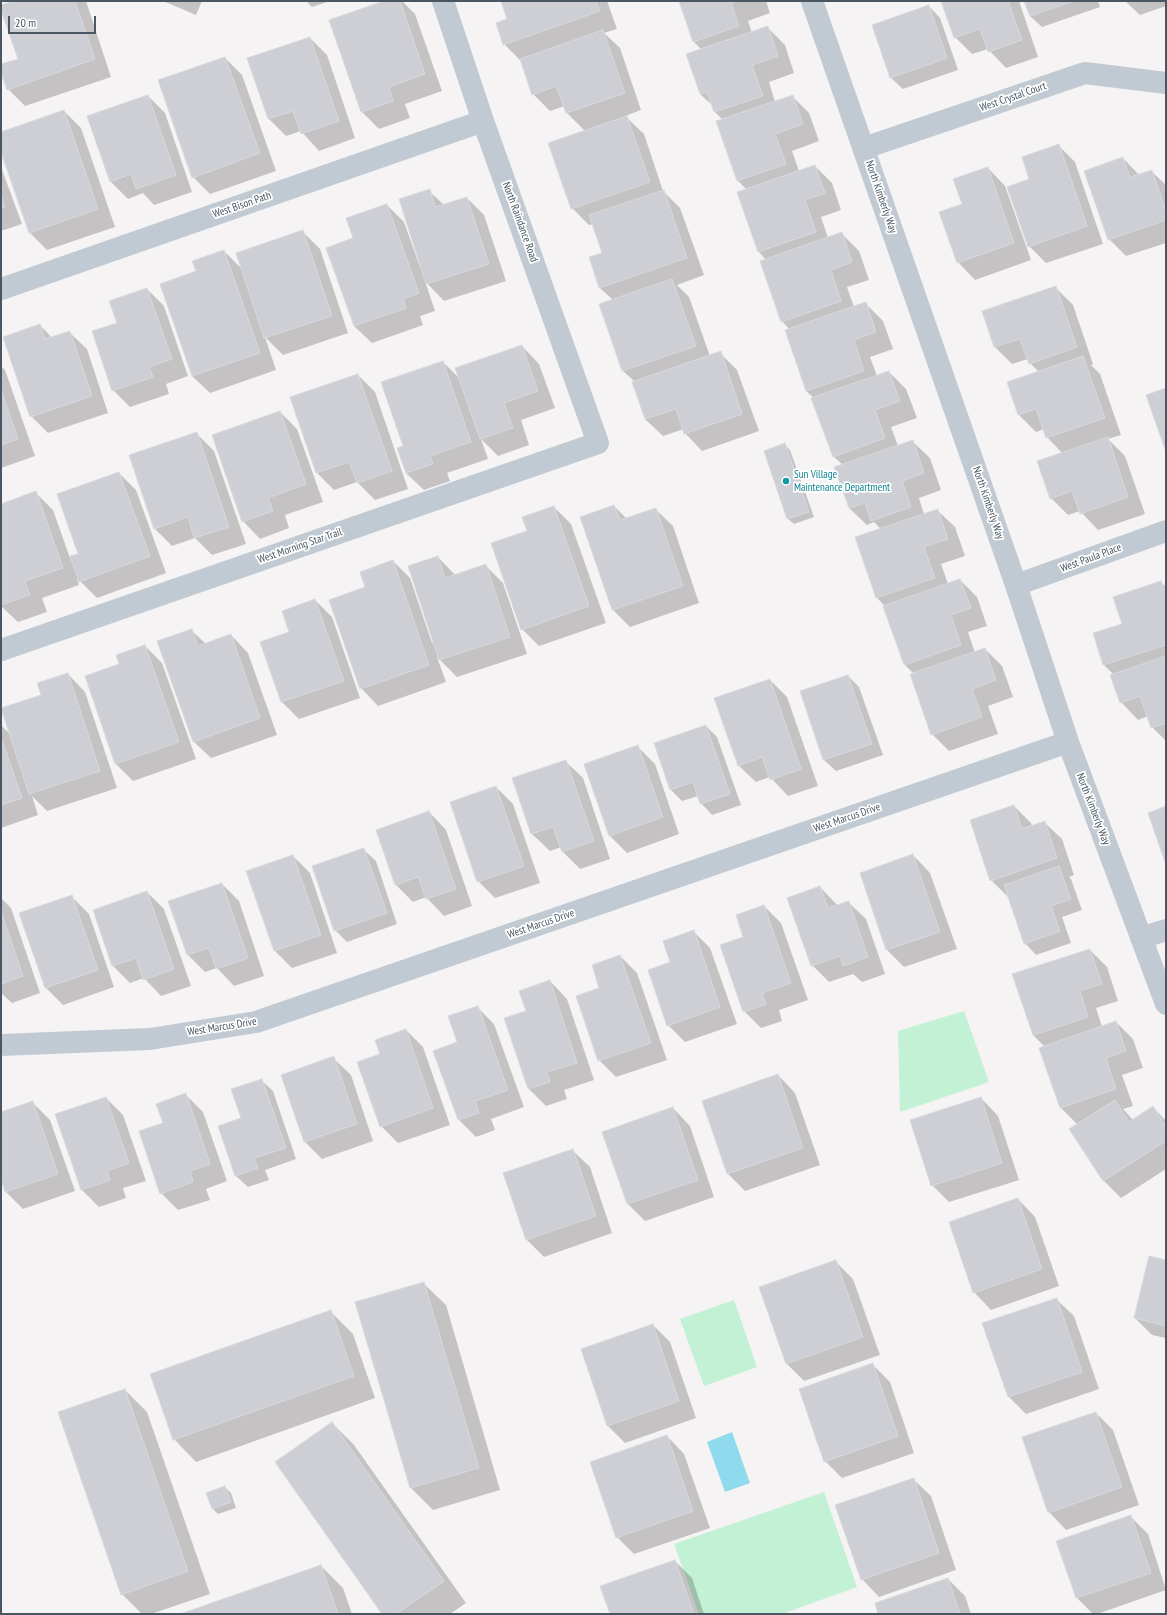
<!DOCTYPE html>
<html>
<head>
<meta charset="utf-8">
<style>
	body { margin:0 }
	#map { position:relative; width:1167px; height:1615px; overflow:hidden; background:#f5f3f3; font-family:"PT Sans Narrow",sans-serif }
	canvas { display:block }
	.frame { position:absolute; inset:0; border:2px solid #4a5661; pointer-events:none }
	.scale { position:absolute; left:8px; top:16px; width:88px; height:18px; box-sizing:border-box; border:2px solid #4a5661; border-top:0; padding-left:5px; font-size:12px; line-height:14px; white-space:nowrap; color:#4a5661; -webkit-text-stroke:3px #fff; paint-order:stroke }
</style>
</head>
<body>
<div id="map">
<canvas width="1167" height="1615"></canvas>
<div class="frame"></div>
<div class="scale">20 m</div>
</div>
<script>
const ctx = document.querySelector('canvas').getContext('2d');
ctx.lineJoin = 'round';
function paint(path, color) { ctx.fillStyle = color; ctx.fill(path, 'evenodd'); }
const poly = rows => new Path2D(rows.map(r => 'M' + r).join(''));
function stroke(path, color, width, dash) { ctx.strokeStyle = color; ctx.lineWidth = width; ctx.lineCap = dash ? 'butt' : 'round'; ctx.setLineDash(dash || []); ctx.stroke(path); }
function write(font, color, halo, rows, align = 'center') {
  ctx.font = font + ' "PT Sans Narrow",sans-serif'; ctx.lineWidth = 3.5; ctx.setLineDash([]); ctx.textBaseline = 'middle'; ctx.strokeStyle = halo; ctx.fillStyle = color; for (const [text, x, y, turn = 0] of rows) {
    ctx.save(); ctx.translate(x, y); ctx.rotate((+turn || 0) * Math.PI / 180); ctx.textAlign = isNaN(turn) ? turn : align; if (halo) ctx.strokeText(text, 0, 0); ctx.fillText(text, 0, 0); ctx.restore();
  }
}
paint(poly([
	[964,1011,989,1082,900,1112,898,1031],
	[734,1300,757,1367,704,1386,680,1319],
	[824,1492,857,1587,782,1614,699,1614,674,1544]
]), '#c3f1d5');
paint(poly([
	[732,1432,750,1483,725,1492,707,1442]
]), '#90daee');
paint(poly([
	[17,1,86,1,111,77,25,106,8,89,1,69,1,66,19,59,1,7],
	[163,1,202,1,196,15],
	[306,1,330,1,312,7],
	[387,1,402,1,415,14,442,91,405,104,410,118,379,129,362,112,331,20],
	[502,1,607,1,617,29,604,33,620,48,641,110,625,116,644,134,663,191,680,208,704,275,677,285,689,297,710,356,720,353,737,370,759,431,702,451,685,433,684,429,663,436,645,419,635,382,623,371,600,304,613,300,600,288,590,258,604,253,593,224,589,225,572,208,585,131,567,113,564,106,550,111,533,94,522,62,504,44,508,20],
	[680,1,766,1,770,13,748,21,752,33,767,27,785,45,794,73,769,82,775,102,792,96,809,113,819,141,792,151,799,171,815,166,832,183,841,210,821,217,828,238,842,234,859,251,869,280,847,287,854,307,866,304,883,321,893,349,870,357,877,376,889,372,906,389,917,418,891,427,898,446,912,441,930,458,941,490,919,498,924,514,937,510,955,527,965,556,941,564,948,584,960,580,977,597,987,626,968,632,975,653,985,649,1002,666,1013,697,988,706,998,734,949,751,932,734,914,674,905,665,885,606,877,598,857,538,881,529,874,522,867,525,849,508,836,468,843,465,834,457,813,399,814,398,806,391,790,330,782,321,766,260,759,252,746,189,738,181,717,122,723,120,715,112,714,107,700,94,702,50,693,41],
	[942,1,1019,1,1038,57,1006,68,988,49,972,54,955,37],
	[1025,1,1098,1,1100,7,1042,27,1030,16],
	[1125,1,1166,1,1166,6,1140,15],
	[929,6,940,18,958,70,903,89,891,78],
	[310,38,327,55,355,138,319,151,301,131,286,136,269,119],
	[225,58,242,75,276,171,210,194,193,177],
	[148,96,165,113,192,192,154,205,143,193,128,199,110,181],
	[64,111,81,128,115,227,47,250,30,233,1,148,1,133],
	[1058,145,1075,162,1103,244,1046,263,1029,246,1031,180],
	[1123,158,1139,175,1151,171,1166,185,1166,243,1126,256,1109,239],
	[1,167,22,224,1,231],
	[988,168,1005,186,1031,260,975,280,958,262,963,205],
	[429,191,444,205,467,198,484,215,506,281,444,301,425,281,435,311,420,316,423,325,372,343,354,326,354,239,387,205,404,222,420,267,422,266],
	[303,232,320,249,348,333,283,355,265,337,276,370,210,393,192,376,197,272,224,251,242,269],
	[1056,288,1073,305,1093,364,1091,365,1100,374,1121,435,1108,439,1125,456,1145,514,1098,530,1080,511,1068,515,1051,498,1063,454,1047,437,1044,429,1036,432,1019,415,1039,372,1030,363,1028,359,1012,364,995,347,983,312],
	[147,289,164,306,188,376,166,384,169,394,130,407,113,390,118,323],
	[40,325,52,338,69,332,87,349,108,413,48,433,31,416],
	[522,346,539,364,555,408,521,420,529,445,498,456,481,439,488,459,447,473,450,481,424,490,406,473,404,447,443,362,460,379],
	[1,366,5,370,35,456,1,468],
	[358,375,375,392,408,489,375,500,357,482,334,490,317,473,291,398],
	[280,412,297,429,323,502,285,515,289,528,260,539,243,521],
	[197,434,214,451,246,544,212,555,195,538,172,546,155,529],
	[785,445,790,450,814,517,794,524,788,519,765,451],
	[119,473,136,490,166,573,97,598,77,578,79,585,42,598,47,612,18,622,1,606,1,505,36,493,53,510,70,558,80,554],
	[614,506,627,519,655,509,673,526,699,603,630,627,613,610,581,517],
	[554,507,571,524,606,623,539,646,522,629,528,531],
	[438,557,456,576,486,566,503,583,527,654,457,677,437,657,446,682,378,706,361,688,366,588,393,561,410,578,432,643,434,642],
	[1161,582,1166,587,1166,741,1152,727,1148,716,1138,720,1121,702,1114,675,1104,665,1095,634,1124,625],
	[315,600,332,617,360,698,299,719,282,702,261,642,290,632],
	[191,630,206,644,231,635,248,653,277,735,211,758,193,741],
	[145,646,162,663,196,759,133,781,116,764,120,665],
	[68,674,85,692,117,788,47,811,32,796,38,815,1,828,1,725,11,735,42,695],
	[848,676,859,687,883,755,836,771,824,760,801,692],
	[770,680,787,697,818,786,788,796,770,777,756,782,738,765],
	[706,726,717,737,741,805,712,815,701,803,698,796,682,801,671,790],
	[638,747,655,764,679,834,627,853,610,836],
	[565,761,583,778,610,859,580,869,563,852,561,847,550,851,532,834,513,779],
	[496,787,513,804,540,883,495,898,478,881],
	[1014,806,1031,823,1032,826,1044,822,1062,839,1074,875,1069,877,1071,879,1082,910,1062,917,1071,943,1036,955,1025,943,1009,898,991,880],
	[429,812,446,830,472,906,444,916,426,897,413,902,395,884],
	[364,850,376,861,397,924,347,942,335,930],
	[913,855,930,873,957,949,904,967,887,950],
	[293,856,310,873,337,953,292,968,275,951,248,871],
	[222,884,239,901,264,976,234,986,217,968,205,972,188,955,169,902],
	[820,887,838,906,848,902,866,919,885,974,862,982,853,974,829,982,812,965],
	[147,892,164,909,191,986,161,996,144,978,130,983,113,966],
	[71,896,89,914,114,987,63,1005,46,988,20,914],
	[1,898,11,908,40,993,12,1003,1,993],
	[764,906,781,923,808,1000,779,1010,782,1021,761,1028,744,1011],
	[693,931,710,948,737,1024,685,1042,668,1025,671,963],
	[1090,950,1107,967,1118,1001,1096,1008,1102,1027,1116,1022,1133,1039,1143,1068,1122,1075,1133,1106,1123,1109,1133,1120,1153,1107,1166,1121,1166,1169,1121,1198,1104,1181,1070,1129,1078,1125,1061,1108,1045,1047,1033,1035,1014,975],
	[620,956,637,973,667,1060,616,1077,599,1060,601,988],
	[550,981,567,999,594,1080,564,1090,567,1099,546,1106,529,1089,505,1019,527,1011],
	[477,1007,494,1024,524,1107,491,1119,495,1130,476,1137,459,1120,458,1042],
	[406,1030,423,1047,450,1125,398,1143,381,1126,381,1054],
	[333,1058,351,1075,373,1141,322,1159,305,1142,282,1075],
	[778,1075,795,1093,820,1165,745,1191,728,1174],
	[261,1080,273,1091,296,1159,265,1170,269,1180,248,1187,236,1176,219,1127,242,1119],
	[186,1095,203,1112,227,1181,206,1189,210,1200,178,1210,161,1193,164,1124],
	[106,1098,123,1115,146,1181,123,1188,126,1198,99,1207,82,1190,56,1115],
	[981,1098,998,1116,1019,1180,949,1202,932,1185],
	[33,1103,50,1120,75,1191,23,1209,6,1192,1,1176,1,1113],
	[673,1108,690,1126,714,1197,645,1221,628,1204,603,1132],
	[572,1150,590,1167,612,1233,544,1257,527,1240],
	[1018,1199,1035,1217,1059,1286,991,1310,974,1292],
	[1166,1261,1166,1338,1152,1335,1135,1318],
	[836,1262,853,1279,880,1355,804,1381,787,1364],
	[423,1283,446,1305,500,1490,433,1510,411,1488,356,1303],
	[1056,1299,1074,1316,1099,1389,1026,1414,1009,1397],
	[331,1312,353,1334,375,1398,196,1462,174,1439],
	[653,1325,670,1342,696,1418,625,1443,608,1426],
	[873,1365,890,1382,914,1453,842,1478,825,1461],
	[125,1390,147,1412,210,1594,151,1614,142,1614,122,1594],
	[1096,1413,1113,1430,1139,1505,1066,1530,1049,1512],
	[332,1423,354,1445,466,1603,450,1614,383,1614],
	[667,1436,684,1454,710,1528,634,1554,617,1537],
	[913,1479,931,1496,956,1570,879,1597,862,1579],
	[225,1487,231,1493,236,1508,218,1514,213,1509],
	[1130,1516,1148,1534,1166,1590,1097,1614,1093,1614,1077,1598,1057,1542],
	[675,1561,692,1578,704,1614,611,1614],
	[321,1566,343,1588,352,1614,183,1614],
	[948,1579,965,1596,971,1614,879,1614]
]), '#0003');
const building = poly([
	[14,1,75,1,95,59,7,90,1,72,1,64,18,59,1,10,1,5,14,1],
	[384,1,400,1,425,74,389,87,393,101,361,112,329,20,384,1],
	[501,1,596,1,600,11,503,45,496,23,507,19,501,1],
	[679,1,738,1,731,3,739,26,693,42,679,1],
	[941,1,1008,1,1022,40,988,52,980,29,954,38,941,1],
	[1024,1,1074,1,1030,16,1024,1],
	[929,5,947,58,890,78,872,25,929,5],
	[768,26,778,56,752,65,763,96,714,112,707,92,700,94,686,54,768,26],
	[603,30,625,93,566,113,556,86,532,95,520,59,603,30],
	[310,37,339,121,301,134,293,111,268,119,247,58,310,37],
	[225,57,260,153,192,178,158,80,225,57],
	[148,95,176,175,136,189,131,174,110,182,87,116,148,95],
	[793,95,803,124,775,134,786,164,737,181,716,121,793,95],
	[64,110,98,209,29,233,1,152,1,132,64,110],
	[627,116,650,182,571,209,548,143,627,116],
	[1059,144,1087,226,1028,247,1007,187,1029,179,1022,157,1059,144],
	[1123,157,1130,177,1152,170,1166,211,1166,220,1108,240,1084,171,1123,157],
	[815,165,825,193,805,200,816,232,758,252,737,192,815,165],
	[988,167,1014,243,957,263,939,212,962,204,953,179,988,167],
	[430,189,435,207,467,197,489,264,426,284,399,199,430,189],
	[664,190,687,258,599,288,589,257,602,253,589,215,664,190],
	[1,195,5,207,1,208,1,195],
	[387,204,419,293,403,299,406,308,354,326,326,248,353,238,346,218,387,204],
	[303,230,332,316,264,338,236,253,303,230],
	[842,232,852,262,831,270,841,301,781,322,760,261,842,232],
	[224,250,260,353,192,376,160,284,196,271,192,261,224,250],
	[672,279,696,346,622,371,599,304,672,279],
	[1056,286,1077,347,1029,364,1020,339,994,347,982,311,1056,286],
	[147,288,172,359,149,367,153,377,112,391,92,331,117,323,109,301,147,288],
	[866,302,876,332,854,340,864,371,806,391,785,330,866,302],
	[40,324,45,339,70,331,92,396,30,417,3,337,40,324],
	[522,345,538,391,504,403,513,428,480,439,455,368,522,345],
	[721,351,742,414,684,434,676,409,645,419,632,382,721,351],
	[1083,356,1105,418,1046,438,1036,409,1018,415,1007,382,1083,356],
	[443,361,471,442,430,456,433,464,406,473,397,448,403,446,381,382,443,361],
	[889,371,900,401,875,410,885,438,833,457,811,398,889,371],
	[358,374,392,471,357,483,349,462,316,473,290,397,358,374],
	[1166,388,1166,452,1146,395,1166,388],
	[1,389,18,439,1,445,1,389],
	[280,411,306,484,268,498,273,511,242,522,212,435,280,411],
	[197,432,229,527,194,538,188,517,154,529,129,455,197,432],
	[1108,437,1128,497,1080,514,1072,491,1050,499,1037,461,1108,437],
	[913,440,924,473,902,481,911,507,871,521,865,503,849,508,834,467,913,440],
	[785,443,809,512,787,519,764,451,785,443],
	[119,472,150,556,79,582,70,556,78,554,57,494,119,472],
	[36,491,63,568,25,581,30,595,1,605,1,504,36,491],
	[614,505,620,520,656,508,683,586,612,610,580,517,614,505],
	[554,506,589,606,521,630,491,543,527,531,522,517,554,506],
	[938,509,948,539,924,547,935,578,876,598,855,537,938,509],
	[438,556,445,578,486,564,510,637,439,660,408,566,438,556],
	[393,560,429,665,360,689,329,600,365,587,360,572,393,560],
	[960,579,971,608,951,615,961,645,904,665,883,606,960,579],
	[1161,581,1166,595,1166,645,1103,665,1093,633,1122,624,1113,597,1161,581],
	[315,599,344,681,281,702,260,642,289,632,282,611,315,599],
	[192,629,198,646,231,634,260,718,193,742,157,641,192,629],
	[145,645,179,742,115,764,85,676,119,664,116,655,145,645],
	[985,648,996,680,972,689,982,717,931,735,910,674,985,648],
	[1166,656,1166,723,1151,728,1140,696,1120,703,1110,675,1166,656],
	[68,673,100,771,29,794,1,708,41,695,37,683,68,673],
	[848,675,872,744,823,760,800,691,848,675],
	[770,679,801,769,770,780,762,757,738,766,714,698,770,679],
	[706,725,730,794,700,804,693,782,670,790,654,743,706,725],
	[1,737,22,798,1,805,1,737],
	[638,745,663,817,609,836,584,764,638,745],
	[566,760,594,841,562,852,553,827,531,834,512,778,566,760],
	[496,786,524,866,477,882,450,802,496,786],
	[1014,805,1022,829,1045,821,1057,858,990,881,970,820,1014,805],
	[1166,806,1166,865,1148,813,1166,806],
	[429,811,456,889,426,899,418,877,395,885,376,830,429,811],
	[364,848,387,913,334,931,312,866,364,848],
	[913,854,940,932,886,950,860,873,913,854],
	[293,855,321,935,274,951,246,871,293,855],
	[1059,866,1071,899,1051,906,1060,931,1024,944,1004,885,1059,866],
	[222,883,248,958,216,969,209,948,187,955,168,901,222,883],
	[820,886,828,908,849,901,868,957,843,966,840,956,811,966,787,898,820,886],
	[147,891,174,969,143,980,136,958,112,966,93,910,147,891],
	[72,895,98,970,45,988,19,913,72,895],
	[764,905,791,983,762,993,766,1004,743,1012,720,945,743,937,736,915,764,905],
	[1,911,23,976,1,984,1,911],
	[694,930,720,1007,667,1026,648,970,670,962,663,941,694,930],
	[1090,949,1102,984,1080,991,1088,1017,1033,1035,1012,974,1090,949],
	[620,955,651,1043,598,1061,576,996,599,988,592,965,620,955],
	[550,980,577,1063,547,1072,550,1082,528,1089,504,1018,526,1011,519,991,550,980],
	[478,1006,508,1090,475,1101,479,1113,458,1120,433,1051,457,1042,448,1016,478,1006],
	[1116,1021,1126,1051,1106,1058,1116,1089,1060,1108,1039,1048,1116,1021],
	[406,1029,433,1108,380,1127,357,1062,380,1054,375,1040,406,1029],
	[334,1056,357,1124,304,1142,281,1075,334,1056],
	[778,1074,803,1148,727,1174,702,1101,778,1074],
	[262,1079,286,1148,254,1158,258,1168,235,1176,218,1126,241,1118,231,1089,262,1079],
	[186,1093,210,1164,190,1171,193,1182,160,1194,139,1131,163,1123,156,1104,186,1093],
	[106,1097,129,1163,107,1171,110,1180,81,1190,55,1114,106,1097],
	[981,1097,1002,1163,931,1186,910,1120,981,1097],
	[1115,1100,1129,1122,1153,1106,1166,1127,1166,1141,1103,1181,1069,1129,1115,1100],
	[33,1101,58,1174,5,1192,1,1179,1,1112,33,1101],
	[673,1107,698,1180,627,1204,602,1132,673,1107],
	[573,1149,596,1216,526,1240,503,1173,573,1149],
	[1018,1198,1042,1269,973,1293,949,1222,1018,1198],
	[1149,1256,1166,1260,1166,1326,1134,1318,1149,1256],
	[836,1260,863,1337,786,1364,759,1287,836,1260],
	[424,1282,479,1468,410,1488,355,1302,424,1282],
	[1057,1298,1082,1372,1008,1397,982,1323,1057,1298],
	[331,1310,354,1376,173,1440,150,1374,331,1310],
	[653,1324,679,1401,607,1426,581,1349,653,1324],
	[873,1363,898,1436,824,1462,799,1389,873,1363],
	[125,1389,188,1571,121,1595,58,1412,125,1389],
	[1096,1412,1122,1487,1048,1513,1022,1437,1096,1412],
	[332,1422,444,1581,396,1614,382,1614,275,1462,332,1422],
	[667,1435,693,1511,616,1538,590,1462,667,1435],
	[914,1478,939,1553,861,1580,835,1505,914,1478],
	[225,1486,231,1502,212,1509,206,1493,225,1486],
	[1131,1515,1151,1573,1076,1598,1056,1541,1131,1515],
	[675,1560,694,1614,610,1614,600,1586,675,1560],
	[321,1565,338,1614,180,1614,321,1565],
	[948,1578,960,1614,878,1614,875,1603,948,1578]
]);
paint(building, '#cdcfd5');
stroke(building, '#d7d9de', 1);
stroke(poly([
	[812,1,1016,585,1068,742,1166,1004],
	[864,148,1085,73,1166,83],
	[1,289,483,121],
	[1016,585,1166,531],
	[1,650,598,443,483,121,443,1],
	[1141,938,1166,930],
	[1,1045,150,1039,256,1022,1068,742]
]), '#c1cad2', 22);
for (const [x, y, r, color] of [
	[786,481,4,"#0f9aa8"]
]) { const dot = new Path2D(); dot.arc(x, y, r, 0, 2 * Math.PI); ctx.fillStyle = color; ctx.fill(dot); stroke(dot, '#fff', 1.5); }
write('11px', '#4a5661', '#fff', [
	["West Crystal Court",1013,97,-19],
	["North Kimberly Way",881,197,71],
	["West Bison Path",242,205,-19],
	["North Raindance Road",520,222,70],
	["North Kimberly Way",988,503,71],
	["West Morning Star Trail",300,546,-19],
	["West Paula Place",1091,558,-20],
	["North Kimberly Way",1093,809,69],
	["West Marcus Drive",847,818,-19],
	["West Marcus Drive",541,924,-19],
	["West Marcus Drive",222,1027,-9]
]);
write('11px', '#0d838f', '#fff', [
	["Sun Village",794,475],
	["Maintenance Department",794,488]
], 'left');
</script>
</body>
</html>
